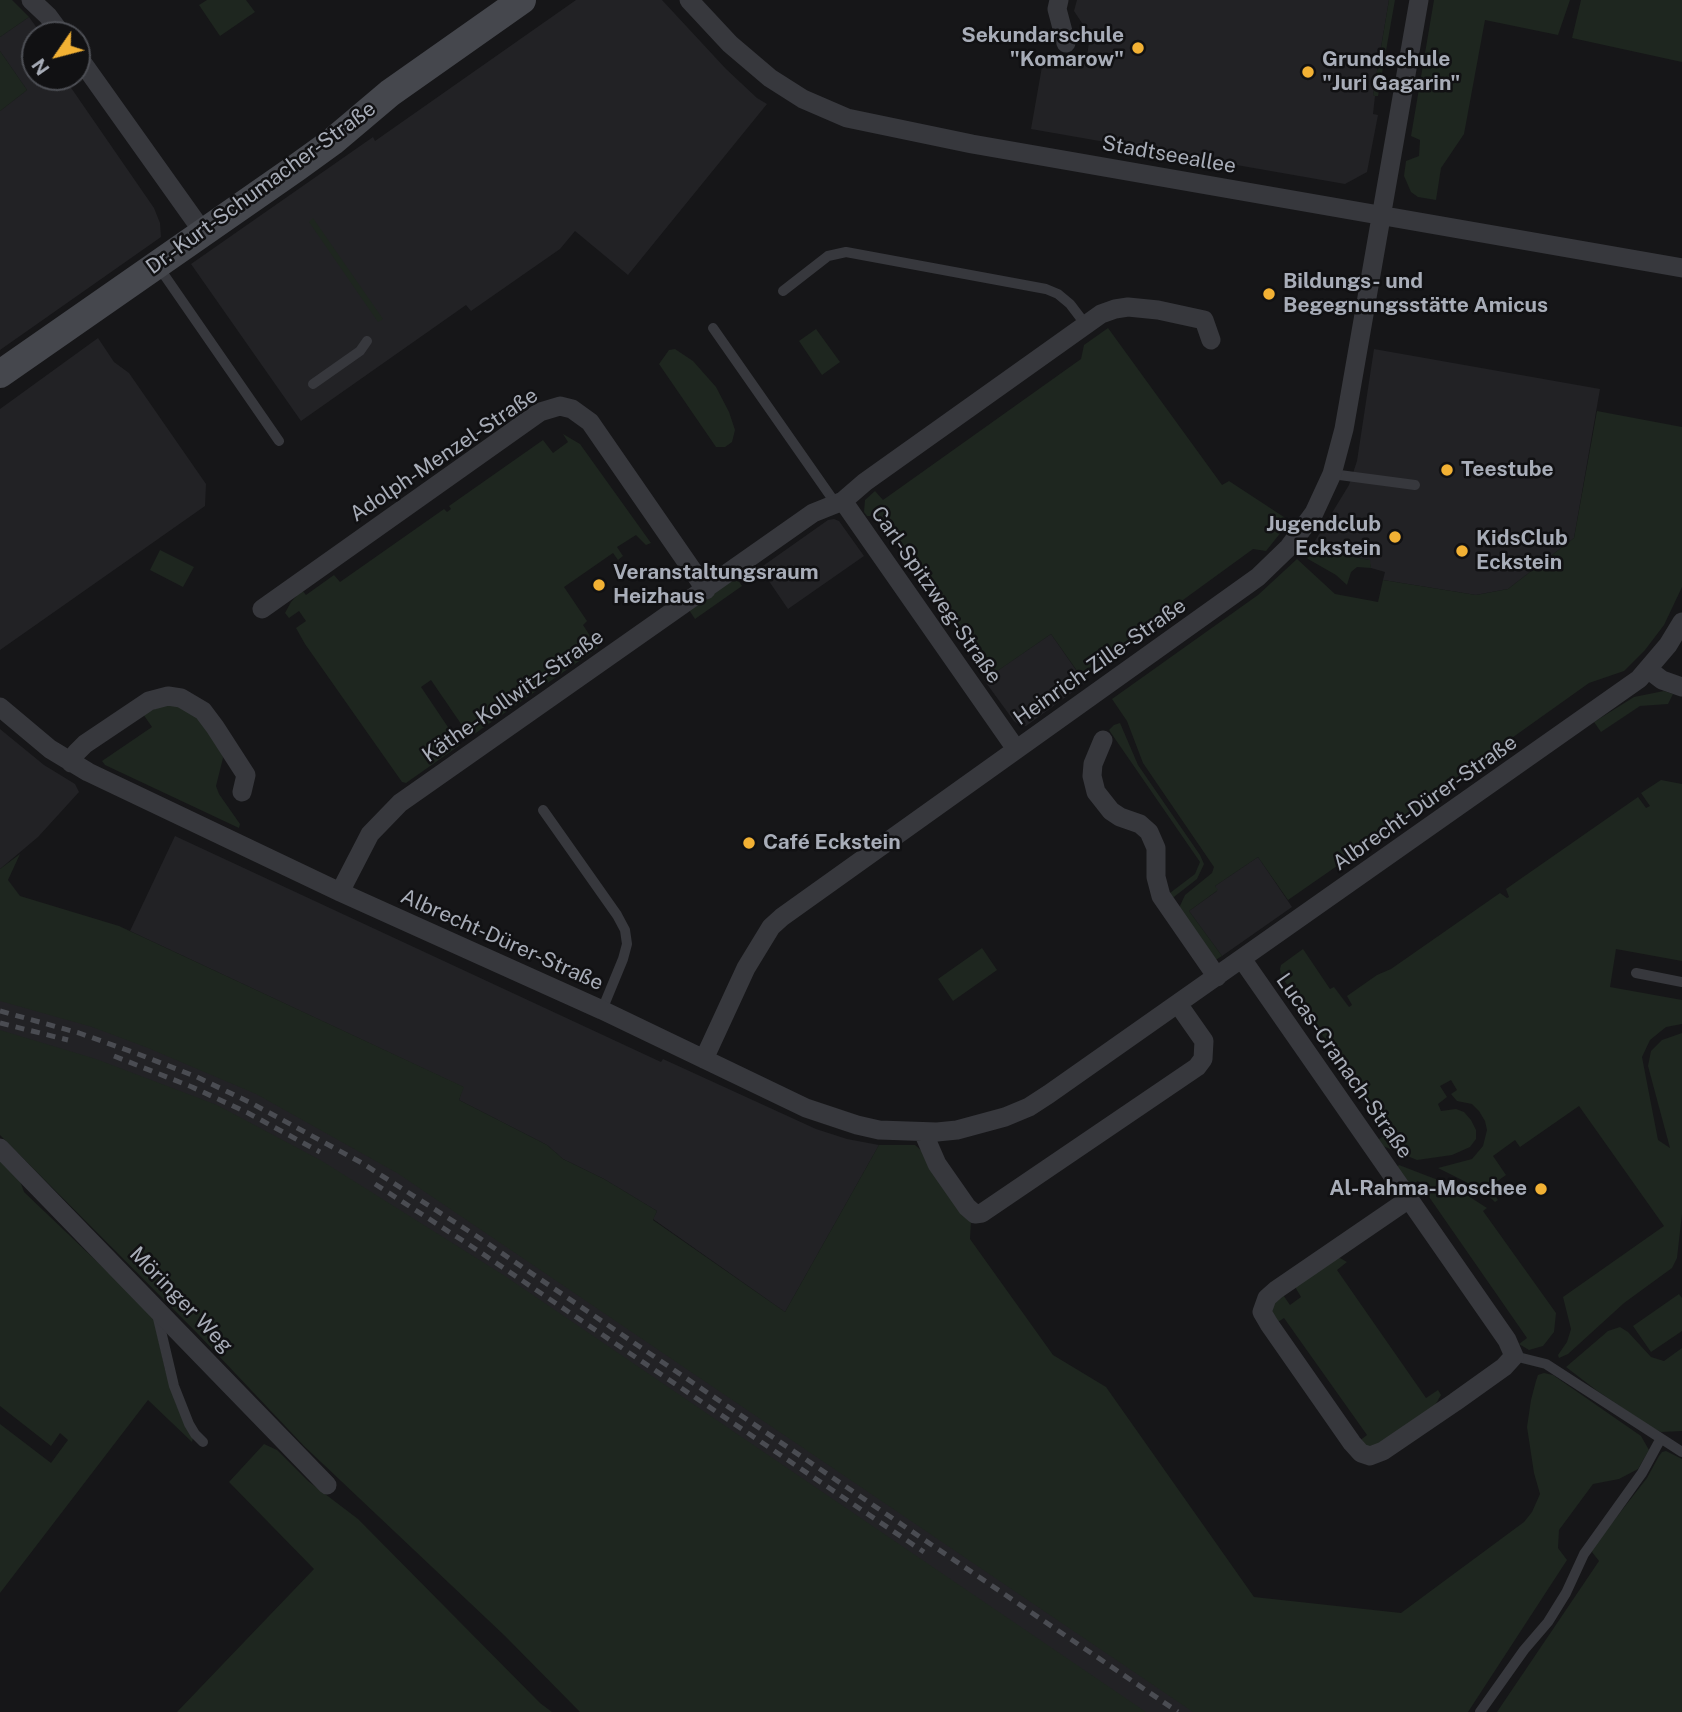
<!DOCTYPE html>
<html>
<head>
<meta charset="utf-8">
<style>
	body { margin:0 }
	#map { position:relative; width:1682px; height:1712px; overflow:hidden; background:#161618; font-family:"Public Sans",sans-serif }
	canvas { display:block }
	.north { position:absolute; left:21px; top:21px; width:70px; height:70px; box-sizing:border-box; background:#111113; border:2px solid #4d4f55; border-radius:50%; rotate:235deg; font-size:19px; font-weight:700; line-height:28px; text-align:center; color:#a8adb8 }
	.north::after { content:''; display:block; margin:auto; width:24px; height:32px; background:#f2b134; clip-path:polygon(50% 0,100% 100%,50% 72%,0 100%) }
</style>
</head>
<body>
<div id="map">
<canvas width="1682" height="1712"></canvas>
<div class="north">N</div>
</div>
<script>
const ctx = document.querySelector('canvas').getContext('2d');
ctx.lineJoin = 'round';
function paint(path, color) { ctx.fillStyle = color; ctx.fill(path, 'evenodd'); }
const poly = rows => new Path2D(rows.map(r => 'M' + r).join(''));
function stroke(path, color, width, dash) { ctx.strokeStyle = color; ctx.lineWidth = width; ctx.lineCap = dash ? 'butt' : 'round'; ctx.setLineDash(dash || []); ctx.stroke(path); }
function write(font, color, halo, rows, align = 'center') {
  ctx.font = font + ' "Public Sans",sans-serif'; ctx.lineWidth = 5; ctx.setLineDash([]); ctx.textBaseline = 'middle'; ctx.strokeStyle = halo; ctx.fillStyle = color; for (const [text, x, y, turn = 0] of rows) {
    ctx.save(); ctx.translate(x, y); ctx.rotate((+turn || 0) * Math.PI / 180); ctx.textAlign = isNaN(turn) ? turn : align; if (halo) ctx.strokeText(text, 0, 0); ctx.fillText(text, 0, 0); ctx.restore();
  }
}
paint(poly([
	[576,0,662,0,726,69,757,98,767,104,628,275,575,231,560,249,471,311,466,305,301,421,191,264,373,137,375,141],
	[1077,0,1389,0,1373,95,1375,96,1373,114,1378,115,1367,172,1345,184,1031,129,1043,61,1060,64,1061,60,1086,64,1090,35,1074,11],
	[29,17,42,35,35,35,35,77,66,77,65,79,154,208,160,223,161,237,0,350,0,111,27,90,0,51,0,37],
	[98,338,114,362,129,373,206,484,205,506,0,650,0,409],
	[1374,349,1600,389,1574,538,1508,589,1476,595,1383,580,1385,572,1371,568,1369,560,1310,549,1349,485,1357,461],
	[834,519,839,521,864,556,788,609,760,568,828,520],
	[1051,634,1085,683,1026,726,1020,726,1014,721,984,680],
	[0,729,44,765,75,784,79,792,38,837,0,869],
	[175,836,661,1062,663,1059,816,1129,847,1139,879,1145,785,1312,653,1219,657,1211,604,1179,563,1159,547,1145,459,1100,463,1087,130,931],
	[1258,857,1292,907,1222,956,1189,911,1217,891,1215,886],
	[0,993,140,1036,374,1150,1207,1712,1136,1712,0,1036]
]), '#222225');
paint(poly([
	[0,0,12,0,29,17,0,37],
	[207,0,246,0,255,12,220,36,199,5],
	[1389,0,1395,0,1378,96,1375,96,1373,95],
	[1434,0,1570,0,1558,35,1485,20,1464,134,1441,168,1436,200,1418,197,1411,192,1404,176,1406,161,1419,156,1420,140,1411,136],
	[1581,0,1682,0,1682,62,1572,38],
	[0,51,27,90,0,111],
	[313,218,383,319,378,322,309,222],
	[1108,328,1222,485,1229,481,1290,521,1266,551,1253,549,1080,675,1051,634,993,674,881,516,867,516,864,512,865,500,875,491,883,500,1081,359,1084,345],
	[816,329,840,362,822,375,799,341],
	[675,349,693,361,716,387,729,412,735,430,732,442,725,447,716,447,659,364,669,350],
	[1597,411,1682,427,1682,587,1664,625,1645,650,1624,671,1589,683,1429,797,1422,807,1288,900,1258,857,1215,886,1218,890,1189,911,1222,956,1214,961,1179,908,1185,895,1212,873,1214,867,1143,763,1127,721,1112,699,1258,595,1297,559,1335,594,1378,602,1383,580,1476,595,1508,589,1574,538],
	[563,434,580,444,651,543,646,545,636,535,617,547,623,556,618,560,613,553,564,587,587,621,583,625,598,648,470,737,431,680,421,687,460,745,406,783,402,782,305,644,296,628,306,621,299,611,289,618,285,613,291,602,302,590,306,595,334,575,340,582,444,509,447,512,451,509,449,506,543,440,553,453,568,442],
	[1306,548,1370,560,1371,568,1357,567,1351,572,1347,585,1336,575,1308,559,1303,552],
	[160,550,194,567,183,587,150,570],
	[736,577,742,586,695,619,689,610],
	[1664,691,1673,694,1668,704,1640,706,1601,732,1594,722,1634,697],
	[169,703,192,710,222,749,223,758,216,786,219,794,240,824,239,828,105,765,102,761,152,727,143,714],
	[1120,723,1138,765,1200,855,1204,864,1197,879,1170,900,1166,896,1195,874,1200,862,1109,730,1114,725],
	[1661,780,1682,784,1682,961,1616,949,1610,987,1682,1000,1682,1024,1666,1027,1650,1040,1642,1057,1658,1140,1670,1148,1648,1066,1651,1051,1662,1040,1682,1033,1682,1214,1677,1258,1672,1268,1624,1303,1568,1354,1559,1358,1558,1355,1567,1342,1571,1329,1563,1297,1664,1226,1579,1106,1520,1147,1515,1140,1493,1156,1506,1175,1489,1187,1498,1200,1495,1202,1482,1190,1438,1168,1472,1159,1483,1146,1487,1130,1485,1121,1479,1111,1472,1104,1457,1101,1451,1094,1457,1090,1451,1080,1440,1086,1447,1097,1438,1104,1441,1111,1456,1109,1464,1112,1471,1120,1476,1130,1476,1139,1470,1147,1452,1155,1417,1160,1378,1144,1376,1141,1390,1132,1281,976,1280,969,1281,965,1303,949,1330,989,1334,987,1349,1007,1352,1005,1347,996,1377,975,1391,969,1500,893,1507,898,1509,897,1506,889,1638,797,1646,808,1650,806,1641,793],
	[20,854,8,880,20,896,119,926,464,1087,459,1100,547,1145,563,1159,604,1179,657,1211,653,1220,785,1312,879,1145,915,1145,922,1151,971,1221,970,1239,1053,1355,1106,1387,1254,1597,1401,1613,1524,1522,1532,1512,1540,1494,1534,1473,1527,1427,1531,1400,1536,1381,1538,1375,1544,1373,1553,1375,1641,1436,1649,1450,1638,1469,1619,1479,1593,1484,1559,1530,1558,1548,1567,1560,1468,1712,1193,1712,397,1173,256,1094,148,1048,92,1027,0,1001,0,869],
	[982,948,997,970,953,1001,938,979],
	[0,1030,96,1059,217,1105,322,1161,505,1276,1146,1712,580,1712,505,1636,304,1446,198,1334,0,1135],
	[0,1158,20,1181,24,1192,153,1315,165,1369,176,1404,193,1438,192,1442,148,1400,0,1593,0,1424,51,1463,68,1440,60,1433,51,1446,0,1406],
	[1399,1165,1451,1185,1487,1208,1483,1211,1556,1313,1554,1332,1543,1346,1529,1350,1519,1344,1527,1338,1418,1181,1409,1187,1396,1168],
	[1338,1257,1347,1262,1337,1270,1426,1398,1438,1390,1441,1395,1434,1407,1372,1449,1358,1442,1367,1435,1284,1318,1275,1324,1271,1318,1274,1300,1281,1292,1290,1305,1301,1297,1294,1285],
	[1679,1294,1682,1298,1682,1331,1651,1352,1633,1326],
	[1620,1327,1628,1332,1651,1357,1664,1361,1682,1348,1682,1431,1661,1432,1651,1427,1596,1390,1566,1367,1608,1331],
	[264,1444,277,1450,308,1481,358,1519,540,1703,552,1712,177,1712,314,1569,229,1482],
	[1666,1451,1682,1459,1682,1712,1497,1712,1599,1561,1592,1552,1594,1546,1647,1478,1659,1456,1662,1452]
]), '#1e261f');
stroke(poly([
	[158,266,279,441],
	[783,291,828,256,846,252,1046,289,1058,294,1070,304,1086,325],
	[713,328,836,504],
	[313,384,360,351,367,341],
	[1332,474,1415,485],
	[543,810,617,915,625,930,627,944,623,959,602,1010],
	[1636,973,1682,982],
	[157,1314,174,1386,189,1424,195,1434,203,1442],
	[1514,1356,1546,1364,1682,1452],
	[1480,1712,1524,1650,1548,1622,1566,1593,1584,1554,1642,1473,1660,1440]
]), '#37383d', 10);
stroke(poly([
	[31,0,48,16,62,35],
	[689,0,730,44,770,78,803,99,847,118,972,144,1682,268],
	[1059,0,1057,9,1066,43],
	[77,55,203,232],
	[843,501,1016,749],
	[262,609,540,412,560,406,572,409,590,422,706,590],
	[1649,670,1662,680,1682,687],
	[0,707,50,749,88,772,340,892,602,1010,806,1108,857,1125,879,1130,937,1132,957,1130,1005,1117,1029,1107,1049,1094,1639,679,1668,645,1682,622],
	[1103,740,1093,764,1092,776,1096,792,1111,811,1120,817,1140,824,1149,832,1156,848,1156,877,1161,896,1217,977],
	[71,763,76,753,85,744,149,701,168,696,181,698,203,711,215,727,246,775,242,792],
	[340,892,370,834,400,803,813,513,843,501,865,482,1101,314,1115,309,1128,307,1158,310,1204,320,1211,340],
	[1242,959,1507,1340,1514,1356,1504,1367,1455,1402,1383,1451,1370,1456,1361,1453,1352,1443,1269,1324,1262,1312,1267,1298,1276,1290,1409,1199],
	[704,1059,746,968,771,927,782,917,1258,577,1289,547,1314,513,1332,474,1344,429,1419,0],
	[923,1132,937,1164,967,1207,975,1214,982,1213,1197,1067,1203,1059,1204,1041,1178,1004],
	[0,1148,327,1485]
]), '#37383d', 19);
stroke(poly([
	[0,374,296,168,332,142,390,93,522,0]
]), '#45474d', 28);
stroke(poly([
	[0,1011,79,1033,138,1054,197,1077,253,1104,362,1163,478,1237,1178,1712],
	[0,1023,68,1040],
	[114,1056,192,1087,248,1113,320,1152],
	[375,1184,471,1246,924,1552]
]), '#4a4c52', 5, [9, 7]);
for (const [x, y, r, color] of [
	[1138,48,7,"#f2b134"],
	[1308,72,7,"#f2b134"],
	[1269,294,7,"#f2b134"],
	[1447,470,7,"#f2b134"],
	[1395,537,7,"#f2b134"],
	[1462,551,7,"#f2b134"],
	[599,585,7,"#f2b134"],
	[749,843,7,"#f2b134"],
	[1541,1189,7,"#f2b134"]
]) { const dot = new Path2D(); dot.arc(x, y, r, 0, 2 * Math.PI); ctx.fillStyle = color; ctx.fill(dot); stroke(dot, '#111113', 2.5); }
write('bold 21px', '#a8adb8', '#111113', [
	["Sekundarschule",1124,36,"right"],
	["\"Komarow\"",1124,60,"right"],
	["Grundschule",1322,60],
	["\"Juri Gagarin\"",1322,84],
	["Bildungs- und",1283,282],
	["Begegnungsstätte Amicus",1283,306],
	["Teestube",1461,470],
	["Jugendclub",1381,525,"right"],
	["Eckstein",1381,549,"right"],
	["KidsClub",1476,539],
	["Eckstein",1476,563],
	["Veranstaltungsraum",613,573],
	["Heizhaus",613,597],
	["Café Eckstein",763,843],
	["Al-Rahma-Moschee",1527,1189,"right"]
], 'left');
write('21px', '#a8adb8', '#111113', [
	["Stadtseeallee",1169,155,10],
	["Dr.-Kurt-Schumacher-Straße",261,188,-36],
	["Adolph-Menzel-Straße",444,455,-34],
	["Carl-Spitzweg-Straße",936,595,55],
	["Heinrich-Zille-Straße",1100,662,-35],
	["Käthe-Kollwitz-Straße",513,696,-35],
	["Albrecht-Dürer-Straße",1425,803,-35],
	["Albrecht-Dürer-Straße",502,940,24],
	["Lucas-Cranach-Straße",1344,1066,55],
	["Möringer Weg",181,1300,46]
]);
</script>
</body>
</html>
